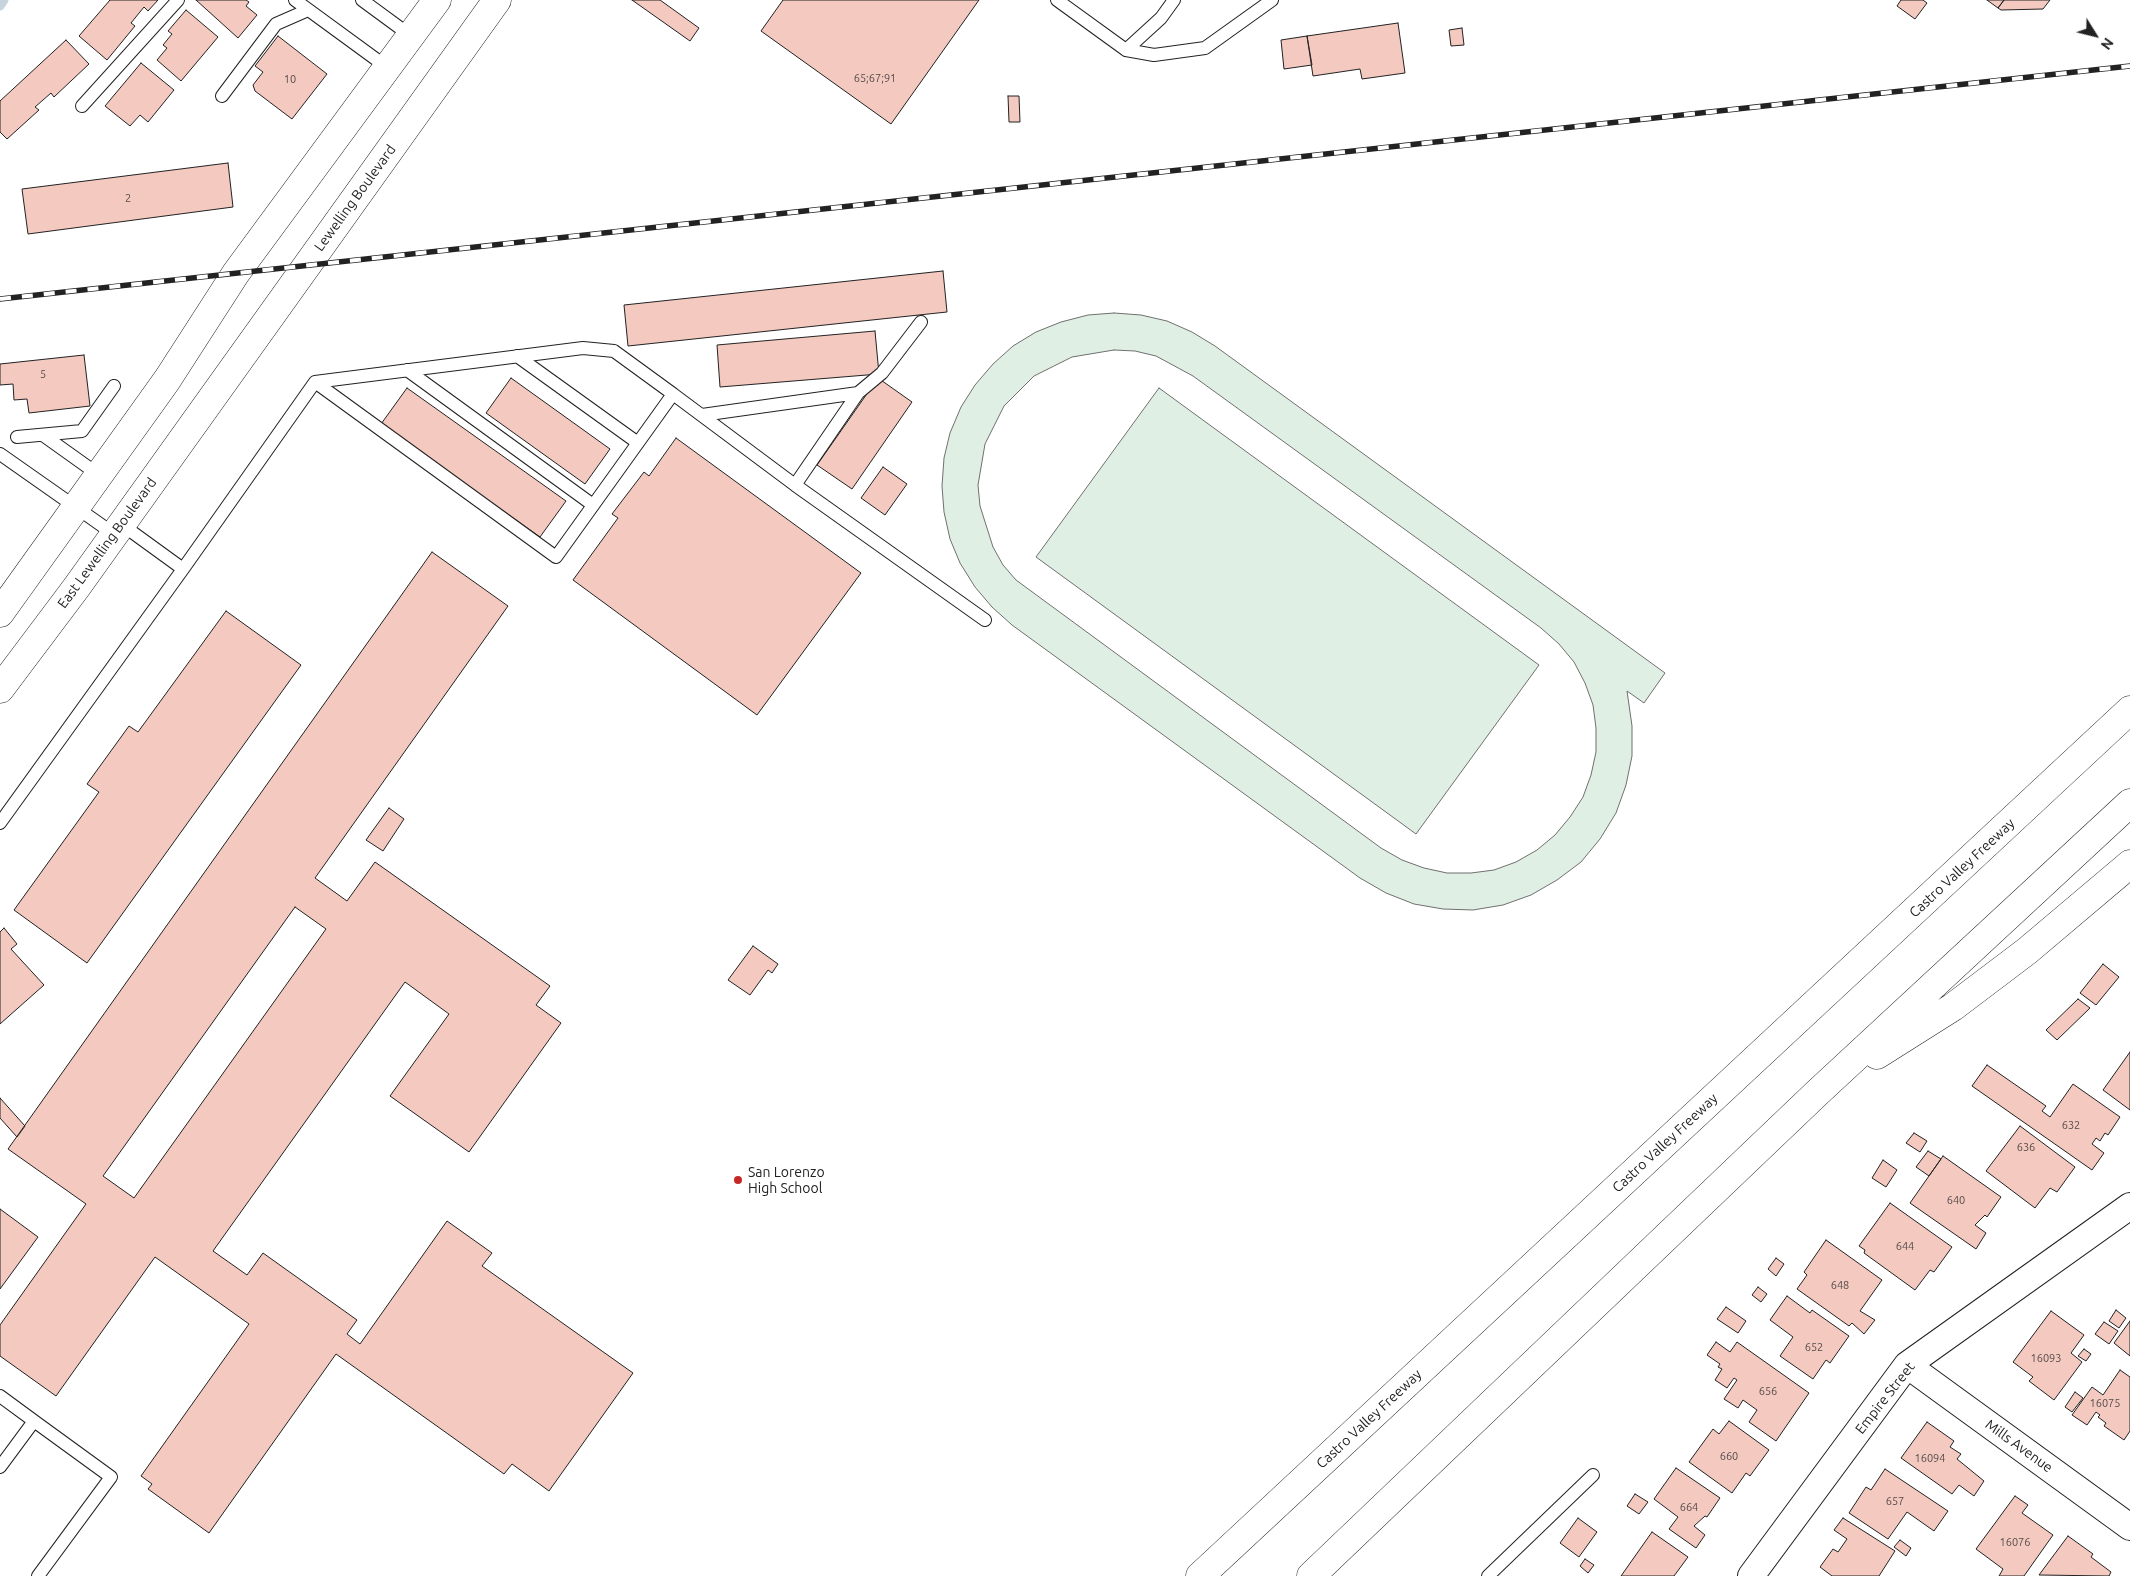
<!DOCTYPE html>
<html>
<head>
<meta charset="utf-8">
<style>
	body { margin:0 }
	#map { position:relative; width:2130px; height:1576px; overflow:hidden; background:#fff; font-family:Ubuntu,sans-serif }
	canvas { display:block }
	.north { position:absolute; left:2070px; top:10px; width:50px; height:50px; -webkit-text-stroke:4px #fff; paint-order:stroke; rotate:126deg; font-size:14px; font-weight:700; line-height:20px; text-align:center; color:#222 }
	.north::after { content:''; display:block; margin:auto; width:18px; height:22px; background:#222; clip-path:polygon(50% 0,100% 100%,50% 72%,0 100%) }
</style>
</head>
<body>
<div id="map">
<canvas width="2130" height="1576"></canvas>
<div class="north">N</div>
</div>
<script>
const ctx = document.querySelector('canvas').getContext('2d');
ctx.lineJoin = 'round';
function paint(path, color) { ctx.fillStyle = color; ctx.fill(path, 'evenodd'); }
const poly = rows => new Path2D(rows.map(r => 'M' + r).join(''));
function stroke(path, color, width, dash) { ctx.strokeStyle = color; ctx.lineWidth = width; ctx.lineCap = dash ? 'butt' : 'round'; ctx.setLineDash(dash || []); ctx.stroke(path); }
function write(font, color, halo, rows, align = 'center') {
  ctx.font = font + ' Ubuntu,sans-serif'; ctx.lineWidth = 4; ctx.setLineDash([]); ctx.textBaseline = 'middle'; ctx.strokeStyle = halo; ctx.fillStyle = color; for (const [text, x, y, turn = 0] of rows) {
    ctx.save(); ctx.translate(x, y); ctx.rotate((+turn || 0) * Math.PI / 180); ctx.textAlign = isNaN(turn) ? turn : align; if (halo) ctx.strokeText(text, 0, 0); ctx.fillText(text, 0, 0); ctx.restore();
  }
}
const green = poly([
	[1114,313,1141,315,1167,321,1192,332,1215,346,1665,673,1644,703,1627,691,1632,726,1632,756,1626,785,1616,813,1600,839,1581,862,1557,880,1531,895,1503,905,1473,910,1443,909,1414,904,1386,893,1360,878,1012,625,992,607,975,587,960,563,950,539,944,512,942,486,944,458,950,433,961,407,975,385,993,364,1013,346,1036,332,1061,322,1088,315,1114,313],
	[1114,350,1135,351,1156,356,1193,376,1541,628,1559,644,1574,662,1585,683,1593,705,1596,728,1596,752,1591,775,1583,797,1570,817,1555,835,1537,850,1516,862,1494,870,1471,873,1447,873,1424,868,1402,860,1381,848,1016,580,1003,565,993,547,980,506,978,485,985,444,1004,406,1034,376,1072,357,1114,350],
	[1159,388,1539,665,1416,834,1036,557,1159,388]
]);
paint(green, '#e0efe3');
stroke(green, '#6f6f6f', 1);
stroke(poly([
	[0,6,4,0]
]), '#c7d3dd', 9);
const building = poly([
	[110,0,158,0,148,11,144,7,131,23,135,26,107,60,79,36,110,0],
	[196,0,246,0,249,2,246,6,257,15,238,38,196,0],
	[632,0,660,0,699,28,690,41,632,0],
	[783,0,979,0,891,124,761,31,783,0],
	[1901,0,1923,0,1927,3,1915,19,1897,6,1901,0],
	[1987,0,2004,0,1998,8,1987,0],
	[2004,0,2050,0,2043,9,2001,10,1998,8,2004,0],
	[186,10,218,37,181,81,157,60,167,48,163,45,172,34,168,31,186,10],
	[1398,23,1405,73,1362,79,1360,69,1313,76,1307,36,1398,23],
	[1462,28,1464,45,1451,46,1449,30,1462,28],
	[278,36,327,74,292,119,255,91,253,85,263,72,255,66,278,36],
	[1307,36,1312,65,1284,69,1281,40,1307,36],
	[66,40,89,64,54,97,51,93,35,107,39,110,7,139,0,132,0,101,66,40],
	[141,63,174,90,148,122,140,115,130,126,105,106,141,63],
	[1008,96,1019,96,1020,122,1009,122,1008,96],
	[228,163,233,207,28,234,22,189,228,163],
	[943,271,947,312,628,346,624,305,943,271],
	[875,331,879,374,720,387,717,345,875,331],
	[84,355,90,406,29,413,27,399,14,400,13,384,0,385,0,364,84,355],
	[511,378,610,449,585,484,486,413,511,378],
	[878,378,912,402,852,489,817,465,878,378],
	[407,388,566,501,540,537,381,424,407,388],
	[676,438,861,573,757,715,573,580,618,518,612,514,644,472,649,476,676,438],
	[883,467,907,484,885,515,861,498,883,467],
	[432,552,508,606,315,878,347,901,375,862,550,986,536,1005,561,1023,469,1152,390,1096,449,1014,405,982,213,1251,247,1275,263,1253,357,1320,347,1334,360,1344,447,1221,492,1253,482,1266,633,1373,549,1491,512,1464,504,1474,336,1354,209,1533,148,1489,152,1484,141,1476,249,1324,155,1257,56,1396,0,1356,0,1325,86,1204,8,1149,432,552],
	[295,907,326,929,134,1198,103,1176,295,907],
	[226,611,301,665,87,963,14,910,99,792,87,784,129,726,138,732,226,611],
	[389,808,404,819,383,851,366,840,389,808],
	[4,928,17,944,11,949,44,985,0,1024,0,932,4,928],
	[753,946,778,964,772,973,768,970,750,995,728,980,753,946],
	[2103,964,2119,977,2096,1005,2080,993,2103,964],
	[2078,999,2090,1008,2057,1040,2046,1030,2078,999],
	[2130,1052,2130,1110,2103,1090,2130,1052],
	[1987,1065,2046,1106,2042,1111,2050,1117,2073,1084,2120,1117,2108,1135,2105,1133,2100,1141,2096,1138,2092,1144,2104,1153,2092,1170,1972,1086,1987,1065],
	[0,1098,25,1126,17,1137,0,1118,0,1098],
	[2020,1126,2075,1167,2057,1192,2050,1188,2035,1208,1986,1171,2020,1126],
	[1914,1133,1927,1141,1920,1152,1906,1143,1914,1133],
	[1928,1151,1941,1159,1929,1176,1916,1167,1928,1151],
	[1943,1156,2001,1197,1987,1217,1985,1215,1975,1225,1986,1233,1976,1249,1910,1203,1943,1156],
	[1883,1160,1897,1170,1886,1187,1872,1178,1883,1160],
	[1890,1203,1952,1247,1934,1272,1930,1270,1915,1290,1864,1253,1865,1250,1859,1246,1890,1203],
	[0,1209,38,1237,0,1289,0,1209],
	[1826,1240,1882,1280,1860,1311,1875,1320,1864,1334,1852,1323,1849,1326,1797,1289,1807,1275,1804,1272,1826,1240],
	[1776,1258,1784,1264,1776,1276,1768,1269,1776,1258],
	[1758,1287,1767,1294,1761,1302,1752,1295,1758,1287],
	[1787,1296,1810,1313,1812,1310,1849,1336,1830,1363,1826,1360,1813,1379,1780,1356,1793,1337,1770,1320,1787,1296],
	[1726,1307,1746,1321,1738,1333,1717,1319,1726,1307],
	[2116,1310,2126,1318,2119,1328,2109,1321,2116,1310],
	[2051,1311,2084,1335,2071,1353,2082,1362,2054,1400,2029,1381,2033,1377,2013,1362,2051,1311],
	[2130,1321,2130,1356,2114,1343,2130,1321],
	[2104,1322,2118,1331,2109,1344,2095,1334,2104,1322],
	[1716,1342,1730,1352,1737,1342,1809,1393,1776,1441,1749,1422,1757,1410,1743,1400,1738,1408,1724,1399,1737,1380,1734,1378,1727,1388,1715,1380,1722,1369,1718,1367,1720,1364,1707,1355,1716,1342],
	[2084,1349,2091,1354,2086,1361,2078,1356,2084,1349],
	[2120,1370,2130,1377,2130,1431,2124,1440,2104,1426,2106,1423,2098,1417,2100,1415,2096,1412,2087,1425,2072,1415,2092,1387,2103,1395,2120,1370],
	[2075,1392,2083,1398,2072,1412,2065,1407,2075,1392],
	[1729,1421,1769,1450,1750,1476,1746,1473,1732,1493,1689,1462,1713,1429,1719,1434,1729,1421],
	[1927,1422,1954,1441,1950,1447,1961,1454,1957,1459,1984,1481,1974,1496,1959,1485,1952,1494,1901,1458,1927,1422],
	[1676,1468,1720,1498,1707,1517,1705,1516,1694,1526,1705,1535,1696,1548,1669,1529,1678,1517,1654,1499,1676,1468],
	[1885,1469,1948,1511,1934,1531,1907,1512,1888,1539,1849,1513,1866,1487,1871,1490,1885,1469],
	[1635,1494,1648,1502,1639,1514,1627,1506,1635,1494],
	[2015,1496,2028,1505,2022,1513,2053,1535,2024,1576,1999,1576,2003,1569,1976,1549,2015,1496],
	[1578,1518,1597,1532,1579,1557,1560,1543,1578,1518],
	[1843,1518,1895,1551,1879,1576,1832,1576,1820,1567,1833,1549,1838,1552,1847,1539,1834,1530,1843,1518],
	[1652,1532,1688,1557,1674,1576,1621,1576,1652,1532],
	[2068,1536,2093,1554,2091,1557,2111,1572,2109,1576,2039,1575,2068,1536],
	[1900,1540,1911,1548,1906,1556,1894,1547,1900,1540],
	[1585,1559,1594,1565,1588,1573,1580,1566,1585,1559]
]);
paint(building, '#f3c9c0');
stroke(building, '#222', 1);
const lane = poly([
	[295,0,388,68],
	[362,0,411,36],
	[1057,0,1126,50,1161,18,1174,0],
	[1126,50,1154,55,1205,48,1272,0],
	[222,96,276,24,308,10],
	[82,106,178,0],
	[517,356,638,443],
	[407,370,593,505],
	[673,394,795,485,858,393,882,373,921,322],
	[702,415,858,393],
	[43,435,99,475],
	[17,437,82,431,114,386],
	[0,454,114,534],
	[795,485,985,620],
	[121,524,183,569,315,382,583,348,614,351,673,394,556,557,315,382],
	[0,823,183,569],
	[0,1396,34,1421],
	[0,1467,34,1421,111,1477,38,1576],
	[1488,1576,1593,1475]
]);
const street = poly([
	[1907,1365,2130,1527],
	[1751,1576,1907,1365,2130,1206]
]);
const secondary = poly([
	[0,613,167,380,236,273,437,0],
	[0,689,76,588,497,0]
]);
const highway = poly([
	[1877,1055,1953,1007,2027,951,2130,864],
	[1200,1576,2130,710],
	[1311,1576,1817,1093,2130,803]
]);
stroke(lane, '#222', 14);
stroke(street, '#222', 28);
stroke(secondary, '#222', 29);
stroke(highway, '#222', 29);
stroke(lane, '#fff', 12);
stroke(street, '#fff', 26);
stroke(secondary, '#fff', 28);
stroke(highway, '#fff', 28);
const rail = poly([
	[0,299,2130,66]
]);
stroke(rail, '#222', 5.5);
stroke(rail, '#fff', 4, [11]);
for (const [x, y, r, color] of [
	[738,1180,5,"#c62828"]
]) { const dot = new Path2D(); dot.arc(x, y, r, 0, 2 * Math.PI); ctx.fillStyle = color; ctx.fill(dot); stroke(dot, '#fff', 2); }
write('11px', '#564c4a', null, [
	["65;67;91",875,78],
	["10",290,79],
	["2",128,198],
	["5",43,374],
	["632",2071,1125],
	["636",2026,1147],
	["640",1956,1200],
	["644",1905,1246],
	["648",1840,1285],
	["652",1814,1347],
	["16093",2046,1358],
	["656",1768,1391],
	["16075",2105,1403],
	["660",1729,1456],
	["16094",1930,1458],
	["657",1895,1501],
	["664",1689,1507],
	["16076",2015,1542]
]);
write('14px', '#222', '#fff', [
	["Lewelling Boulevard",355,198,-54],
	["East Lewelling Boulevard",107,543,-54],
	["Castro Valley Freeway",1962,868,-43],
	["Castro Valley Freeway",1665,1143,-43],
	["Empire Street",1885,1398,-52],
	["Castro Valley Freeway",1369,1419,-43],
	["Mills Avenue",2019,1446,36]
]);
write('14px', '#222', '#fff', [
	["San Lorenzo",748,1172],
	["High School",748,1188]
], 'left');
</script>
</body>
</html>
